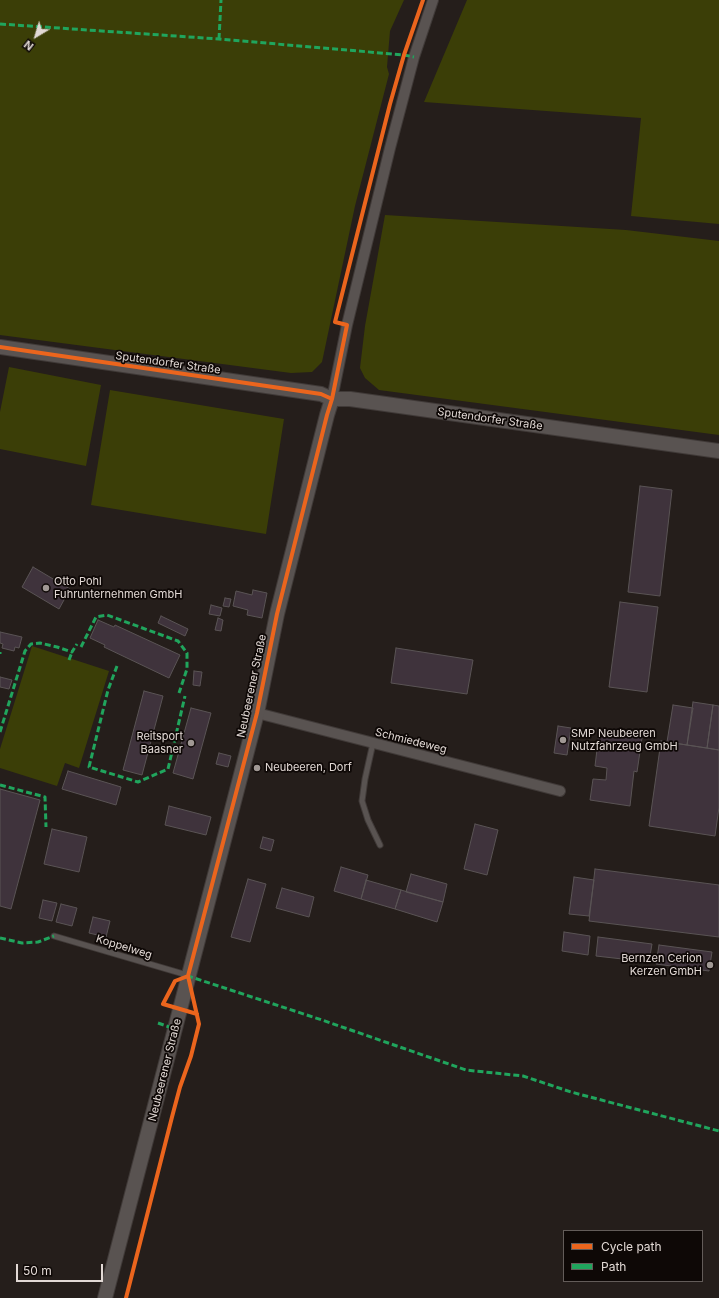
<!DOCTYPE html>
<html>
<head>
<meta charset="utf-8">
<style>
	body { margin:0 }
	#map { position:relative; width:719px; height:1298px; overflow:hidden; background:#251e1b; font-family:Inter,sans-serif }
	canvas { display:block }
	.legend { position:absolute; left:563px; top:1230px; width:140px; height:52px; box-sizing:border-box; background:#0e0806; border:1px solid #635c59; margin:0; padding:5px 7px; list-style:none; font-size:12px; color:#e2d9d5 }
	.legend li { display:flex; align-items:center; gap:8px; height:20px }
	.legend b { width:20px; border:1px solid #635c59 }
	.north { position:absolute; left:16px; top:16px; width:40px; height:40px; -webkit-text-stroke:3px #0e0806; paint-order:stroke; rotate:218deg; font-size:11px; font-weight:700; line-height:16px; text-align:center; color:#e2d9d5 }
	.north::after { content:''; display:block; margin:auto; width:14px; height:18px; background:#e2d9d5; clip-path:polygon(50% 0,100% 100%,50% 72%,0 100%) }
	.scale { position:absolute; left:16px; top:1264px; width:87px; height:18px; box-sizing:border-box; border:2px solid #e2d9d5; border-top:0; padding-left:5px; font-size:12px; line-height:14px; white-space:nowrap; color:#e2d9d5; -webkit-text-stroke:3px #0e0806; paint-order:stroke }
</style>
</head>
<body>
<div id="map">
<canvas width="719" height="1298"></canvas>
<ul class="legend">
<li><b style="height:5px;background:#eb651d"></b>Cycle path</li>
<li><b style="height:5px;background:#20a55d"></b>Path</li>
</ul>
<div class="north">N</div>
<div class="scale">50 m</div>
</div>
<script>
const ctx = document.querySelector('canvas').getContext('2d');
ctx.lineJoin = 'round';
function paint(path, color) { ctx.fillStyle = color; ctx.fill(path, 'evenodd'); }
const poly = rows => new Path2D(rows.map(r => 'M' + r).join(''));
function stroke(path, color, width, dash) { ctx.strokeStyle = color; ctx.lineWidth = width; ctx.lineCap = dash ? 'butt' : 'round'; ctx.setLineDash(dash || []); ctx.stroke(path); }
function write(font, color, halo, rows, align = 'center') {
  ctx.font = font + ' Inter,sans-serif'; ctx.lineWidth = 3.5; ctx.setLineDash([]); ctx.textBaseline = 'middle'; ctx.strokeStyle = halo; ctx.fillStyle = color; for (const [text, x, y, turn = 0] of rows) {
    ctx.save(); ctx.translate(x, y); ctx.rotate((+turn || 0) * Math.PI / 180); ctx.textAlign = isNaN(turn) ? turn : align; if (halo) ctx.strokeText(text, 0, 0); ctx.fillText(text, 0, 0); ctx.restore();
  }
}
paint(poly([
	[0,0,404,0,390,31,387,67,389,74,355,206,322,362,312,372,291,373,0,335],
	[467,0,719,0,719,224,631,216,641,118,424,102],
	[385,215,626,230,719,241,719,435,379,390,365,378,360,368,365,326],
	[9,367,101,385,86,466,0,449,0,412],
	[110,390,284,419,266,534,91,505],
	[32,646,109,671,79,768,65,763,57,786,0,768,0,749]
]), '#3b3e07');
const building = poly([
	[640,486,672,490,660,596,628,592,640,486],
	[33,567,70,589,59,609,22,587,33,567],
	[253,590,267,593,262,618,247,615,248,610,233,606,236,591,252,595,253,590],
	[225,598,231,599,229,607,223,606,225,598],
	[620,602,658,607,647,692,609,687,620,602],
	[211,605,222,608,220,616,209,614,211,605],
	[161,616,188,629,185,636,158,623,161,616],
	[218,618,223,620,221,631,215,630,218,618],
	[98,620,114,627,115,625,180,655,169,678,104,647,105,645,90,638,98,620],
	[0,632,22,637,19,648,15,647,14,651,2,648,3,644,0,643,0,632],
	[396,648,473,660,467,694,391,683,396,648],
	[194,671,202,672,200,686,193,685,194,671],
	[0,677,12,680,9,689,0,687,0,677],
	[144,691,163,696,142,775,123,770,144,691],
	[693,702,713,705,707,748,687,745,693,702],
	[673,705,693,708,687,745,667,742,673,705],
	[713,705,719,706,719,750,707,748,713,705],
	[191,708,211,713,193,779,173,773,191,708],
	[558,726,571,728,567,755,554,753,558,726],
	[599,733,642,738,637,772,634,771,630,806,590,800,593,779,606,780,607,768,595,766,599,733],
	[661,741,719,750,719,807,715,836,649,826,661,741],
	[219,753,231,756,228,767,216,764,219,753],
	[68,771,121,787,116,805,62,789,68,771],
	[0,789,40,800,11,909,0,906,0,789],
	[169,806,211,817,206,835,165,825,169,806],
	[475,824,498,830,487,875,464,869,475,824],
	[52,829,87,837,79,872,44,864,52,829],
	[263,837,274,840,271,851,260,848,263,837],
	[341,867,368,875,361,899,334,891,341,867],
	[595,869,719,885,719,937,589,921,595,869],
	[411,874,447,884,443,902,406,892,411,874],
	[574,877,594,880,589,916,569,914,574,877],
	[248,879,266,884,250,942,231,937,248,879],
	[366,880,401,890,395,909,361,899,366,880],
	[282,888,314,897,309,917,276,908,282,888],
	[401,890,443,902,437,922,395,909,401,890],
	[43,900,57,903,52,921,39,918,43,900],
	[61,904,77,908,72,926,56,922,61,904],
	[93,917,110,921,106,937,89,933,93,917],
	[564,932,590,936,588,955,562,951,564,932],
	[598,937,652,944,649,962,596,956,598,937],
	[659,945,712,952,709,971,656,964,659,945]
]);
paint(building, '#3f333c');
stroke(building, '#5a5455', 1);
const lane = poly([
	[373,743,365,779,362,801,368,820,380,845],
	[54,936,187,975]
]);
const street = poly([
	[332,399,347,325,390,148,414,57,433,0],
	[257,713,560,791]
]);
const secondary = poly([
	[0,347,321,394,332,399,350,399,719,451],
	[105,1298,257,713,277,614,327,415,332,399]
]);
stroke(lane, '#403a38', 7);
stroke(street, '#403a38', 12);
stroke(secondary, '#403a38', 16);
stroke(lane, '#595351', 5);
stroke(street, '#595351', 10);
stroke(secondary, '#595351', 14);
stroke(poly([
	[0,24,219,39,404,55,414,57],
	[219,39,221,0],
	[81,647,96,617,107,615,178,641,187,653,187,669,179,693],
	[0,654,0,652],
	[69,660,72,652],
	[117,666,108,690,89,767,138,782,168,769,185,696],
	[0,732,25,651,31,644,40,643,57,647,72,652,77,644],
	[0,785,45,797,46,827],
	[0,938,22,943,38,942,54,936],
	[187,976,188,976,322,1020,466,1070,523,1076,571,1092,719,1131],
	[158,1023,175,1029]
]), '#20a55d', 3, [6, 3]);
stroke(poly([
	[0,347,321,394,332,399],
	[188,976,175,981,163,1004,197,1014],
	[126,1298,172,1117,180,1087,191,1056,199,1024,188,976,257,713,277,614,327,415,332,399,347,325,335,322,390,104,404,55,423,0]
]), '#eb651d', 4);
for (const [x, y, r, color] of [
	[46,588,4,"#a09894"],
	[563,740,4,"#a09894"],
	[191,743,4,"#a09894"],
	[257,768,4,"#a09894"],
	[710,965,4,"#a09894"]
]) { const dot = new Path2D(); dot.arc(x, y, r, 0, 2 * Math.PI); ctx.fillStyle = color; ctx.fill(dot); stroke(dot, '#0e0806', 1.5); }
write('11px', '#e2d9d5', '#0e0806', [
	["Sputendorfer Straße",168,363,8],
	["Sputendorfer Straße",490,419,8],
	["Neubeerener Straße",252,686,-78],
	["Schmiedeweg",411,741,14],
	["Koppelweg",124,947,17],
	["Neubeerener Straße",165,1070,-76]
]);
write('11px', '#e2d9d5', '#0e0806', [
	["Otto Pohl",54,582],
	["Fuhrunternehmen GmbH",54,595],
	["SMP Neubeeren",571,734],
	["Nutzfahrzeug GmbH",571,747],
	["Reitsport",183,737,"right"],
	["Baasner",183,750,"right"],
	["Neubeeren, Dorf",265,768],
	["Bernzen Cerion",702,959,"right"],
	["Kerzen GmbH",702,972,"right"]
], 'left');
</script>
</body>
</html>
